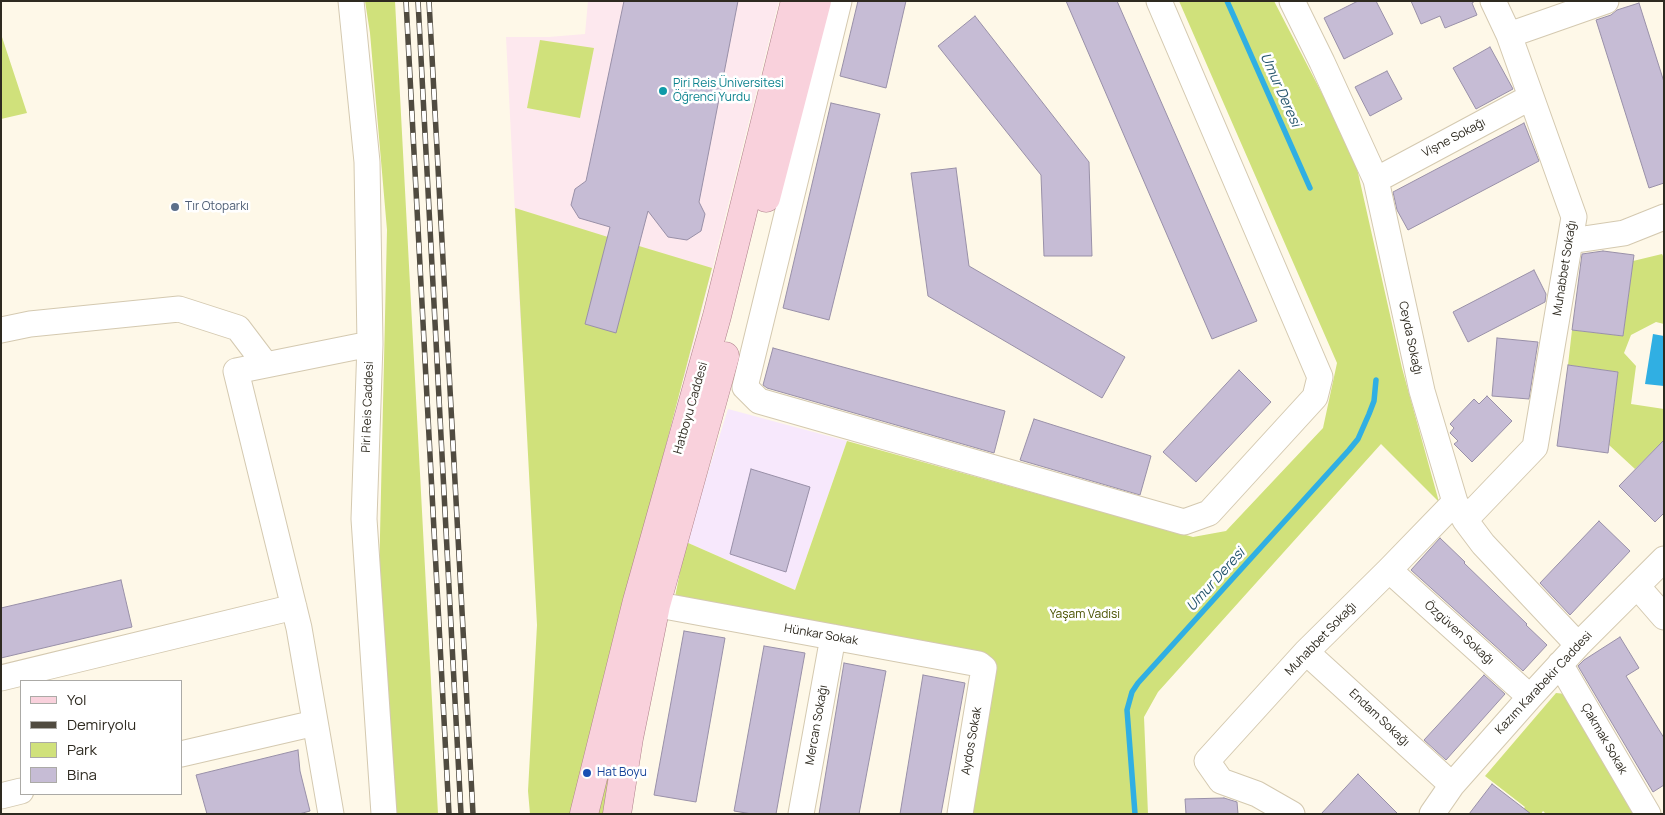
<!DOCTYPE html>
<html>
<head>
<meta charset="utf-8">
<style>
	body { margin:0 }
	#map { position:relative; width:1665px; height:815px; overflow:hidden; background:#fef8e8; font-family:Manrope,sans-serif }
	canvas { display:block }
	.frame { position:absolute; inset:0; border:2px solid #2e2a20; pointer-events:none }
	.legend { position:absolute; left:20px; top:680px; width:162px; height:115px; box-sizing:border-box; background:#fff; border:1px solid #abaaa6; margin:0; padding:6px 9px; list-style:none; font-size:15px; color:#2e2a20 }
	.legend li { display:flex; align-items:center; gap:10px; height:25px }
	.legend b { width:25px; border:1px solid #abaaa6 }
</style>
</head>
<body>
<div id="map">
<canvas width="1665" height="815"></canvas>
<div class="frame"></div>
<ul class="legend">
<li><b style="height:6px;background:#f9d1dc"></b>Yol</li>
<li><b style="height:6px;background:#504b40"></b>Demiryolu</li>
<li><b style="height:14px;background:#d0e17b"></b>Park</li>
<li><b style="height:14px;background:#c6bcd5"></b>Bina</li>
</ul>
</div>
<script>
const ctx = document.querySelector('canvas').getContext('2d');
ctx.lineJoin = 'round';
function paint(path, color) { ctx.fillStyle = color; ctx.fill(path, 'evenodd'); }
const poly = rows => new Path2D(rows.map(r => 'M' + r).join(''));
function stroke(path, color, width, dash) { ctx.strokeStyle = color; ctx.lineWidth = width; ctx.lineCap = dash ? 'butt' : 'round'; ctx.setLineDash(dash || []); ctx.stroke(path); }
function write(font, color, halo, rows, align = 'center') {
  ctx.font = font + ' Manrope,sans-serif'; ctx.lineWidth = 5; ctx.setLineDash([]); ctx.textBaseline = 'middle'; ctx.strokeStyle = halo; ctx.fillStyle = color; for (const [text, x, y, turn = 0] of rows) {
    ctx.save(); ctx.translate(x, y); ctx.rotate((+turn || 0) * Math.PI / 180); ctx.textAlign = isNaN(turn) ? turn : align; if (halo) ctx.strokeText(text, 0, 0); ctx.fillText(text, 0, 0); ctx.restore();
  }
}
paint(poly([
	[588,1,779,1,685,378,522,352,506,37,549,37,585,34]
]), '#fde8ee');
paint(poly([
	[728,409,847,441,795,590,686,542]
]), '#f7e8fc');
paint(poly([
	[365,1,395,1,438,814,396,814,379,579,387,230,370,33],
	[1179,1,1274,1,1354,155,1402,368,1439,502,1381,444,1158,692,1144,717,1148,814,970,814,993,665,675,597,686,542,795,590,847,441,1193,537,1226,531,1323,428,1337,363],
	[1,34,27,113,1,119],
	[540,40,594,48,580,118,527,108],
	[515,208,608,237,585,324,616,332,639,246,712,268,570,814,530,814,528,791,537,625],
	[1662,254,1664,258,1664,324,1656,322,1631,335,1624,353,1636,366,1631,404,1664,409,1664,440,1635,469,1609,445,1618,372,1568,365,1572,330,1623,336,1633,261],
	[1556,693,1566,694,1634,814,1546,814,1543,811,1541,814,1520,814,1525,807,1485,776],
	[612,763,604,814,597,814]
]), '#d0e17b');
paint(poly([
	[1653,334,1664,336,1664,386,1645,384]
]), '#30afe3');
stroke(poly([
	[1227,1,1310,188],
	[1135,814,1127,710,1132,692,1138,683,1349,450,1358,439,1369,414,1374,401,1376,380]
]), '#30afe3', 5.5);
const building = poly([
	[624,1,738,1,699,202,705,214,701,231,687,240,668,237,648,211,616,333,585,324,610,227,579,218,571,205,575,189,586,181,624,1],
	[858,1,906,1,886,88,840,76,858,1],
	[1066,1,1117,1,1257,321,1212,339,1066,1],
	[1358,1,1376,1,1393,34,1344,59,1324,18,1358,1],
	[1411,1,1475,1,1472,3,1477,15,1445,28,1440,16,1421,24,1411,1],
	[1639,3,1664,82,1664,183,1649,188,1596,20,1611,15,1617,10,1639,3],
	[975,16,1089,162,1092,256,1044,256,1041,175,938,46,975,16],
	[1490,47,1513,89,1476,109,1453,68,1490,47],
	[1387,71,1402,99,1370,116,1355,87,1387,71],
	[831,103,880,114,829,320,783,308,831,103],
	[1524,123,1539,161,1408,230,1397,210,1393,192,1524,123],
	[956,168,969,266,1125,357,1102,398,928,296,911,173,956,168],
	[1603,251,1634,255,1623,336,1572,330,1582,254,1603,251],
	[1534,270,1546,294,1545,302,1468,342,1453,312,1534,270],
	[1497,338,1538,342,1529,399,1492,396,1497,338],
	[773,348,1005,411,994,453,767,388,763,385,773,348],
	[1568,365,1618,372,1608,453,1557,446,1568,365],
	[1239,370,1271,402,1196,482,1163,452,1239,370],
	[1487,396,1512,421,1472,462,1454,444,1458,441,1450,433,1454,428,1450,424,1474,399,1479,404,1487,396],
	[1034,419,1151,456,1140,495,1020,460,1034,419],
	[1664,440,1664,513,1655,522,1619,486,1664,440],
	[751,469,810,487,786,572,730,554,751,469],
	[1599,521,1630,551,1570,615,1540,583,1599,521],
	[1440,538,1465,562,1464,563,1527,624,1526,625,1547,645,1523,671,1411,570,1440,538],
	[121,580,132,627,1,658,1,608,121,580],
	[684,631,725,638,696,802,654,795,684,631],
	[1620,637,1639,668,1626,676,1664,738,1664,785,1653,792,1578,666,1584,660,1620,637],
	[764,646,805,653,776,814,752,814,734,811,764,646],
	[844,663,886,671,859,814,819,814,844,663],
	[923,675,965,683,941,814,900,814,923,675],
	[1484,675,1505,694,1446,760,1424,740,1484,675],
	[298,750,300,771,310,811,299,814,207,814,196,775,298,750],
	[1358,774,1398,814,1321,814,1358,774],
	[1492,784,1531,814,1469,814,1492,784],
	[1224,798,1237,802,1238,814,1186,814,1185,799,1224,798]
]);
paint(building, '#c6bcd5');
stroke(building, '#9990a8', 1);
const minor = poly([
	[351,1,367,162,370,344,364,519,384,814],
	[839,1,745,387,759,401,1184,522,1209,513,1315,397,1320,377,1159,1],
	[1292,1,1322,62,1376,180,1422,391,1455,502,1465,520,1483,544,1578,645],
	[1509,35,1606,1],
	[1376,180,1531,97],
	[1570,241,1624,233,1664,217],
	[1,330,30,324,179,309,238,328,266,365],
	[1465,520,1535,447,1574,217,1509,35,1493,1],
	[1389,570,1530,697],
	[1637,586,1664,617],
	[637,601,979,664,984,668,960,814],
	[1306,652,1452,785],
	[1560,664,1648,814],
	[1,678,294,607],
	[181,754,315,723],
	[1,796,21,791],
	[331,814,299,628,236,371,370,344],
	[801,814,833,637],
	[1292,814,1257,794,1221,781,1207,761,1306,652,1389,570,1455,502],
	[1432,814,1452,785,1530,697,1578,645,1664,559]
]);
const major = poly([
	[766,198,817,1],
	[584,814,637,601,717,316,795,1],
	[617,814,629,738,656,605,725,356]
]);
stroke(minor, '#d4c9b0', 27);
stroke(major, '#af828b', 29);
stroke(minor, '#fff', 25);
stroke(major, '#f9d1dc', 28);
const rail = poly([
	[406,1,449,814],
	[418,1,461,814],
	[429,1,473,814]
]);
stroke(rail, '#504b40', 5.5);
stroke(rail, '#fff', 4, [11]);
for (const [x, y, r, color] of [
	[663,91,5,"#0f9aa8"],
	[175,207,5,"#5c6f8a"],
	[587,773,5,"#1a4fb4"]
]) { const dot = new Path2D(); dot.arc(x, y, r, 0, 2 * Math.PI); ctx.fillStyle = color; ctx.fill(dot); stroke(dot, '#fff', 2); }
write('12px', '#0d838f', '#fff', [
	["Piri Reis Üniversitesi",673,84],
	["Öğrenci Yurdu",673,98]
], 'left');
write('12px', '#2e2a20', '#fff', [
	["Vişne Sokağı",1454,138,-28],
	["Muhabbet Sokağı",1565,268,-81],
	["Ceyda Sokağı",1410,338,78],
	["Piri Reis Caddesi",368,407,-88],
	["Hatboyu Caddesi",691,408,-74],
	["Özgüven Sokağı",1459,633,42],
	["Hünkar Sokak",821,635,10],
	["Muhabbet Sokağı",1321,639,-46],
	["Kazım Karabekir Caddesi",1544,683,-47],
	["Endam Sokağı",1379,718,43],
	["Mercan Sokağı",817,725,-80],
	["Çakmak Sokak",1604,739,60],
	["Aydos Sokak",972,741,-80]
]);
write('12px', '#4e5e75', '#fff', [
	["Tır Otoparkı",185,207]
], 'left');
write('12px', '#495100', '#fff', [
	["Yaşam Vadisi",1085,615]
]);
write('12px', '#164399', '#fff', [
	["Hat Boyu",597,773]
], 'left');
write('italic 14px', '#26566d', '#fff', [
	["Umur Deresi",1280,90,66],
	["Umur Deresi",1216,580,-48]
]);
</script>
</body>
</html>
